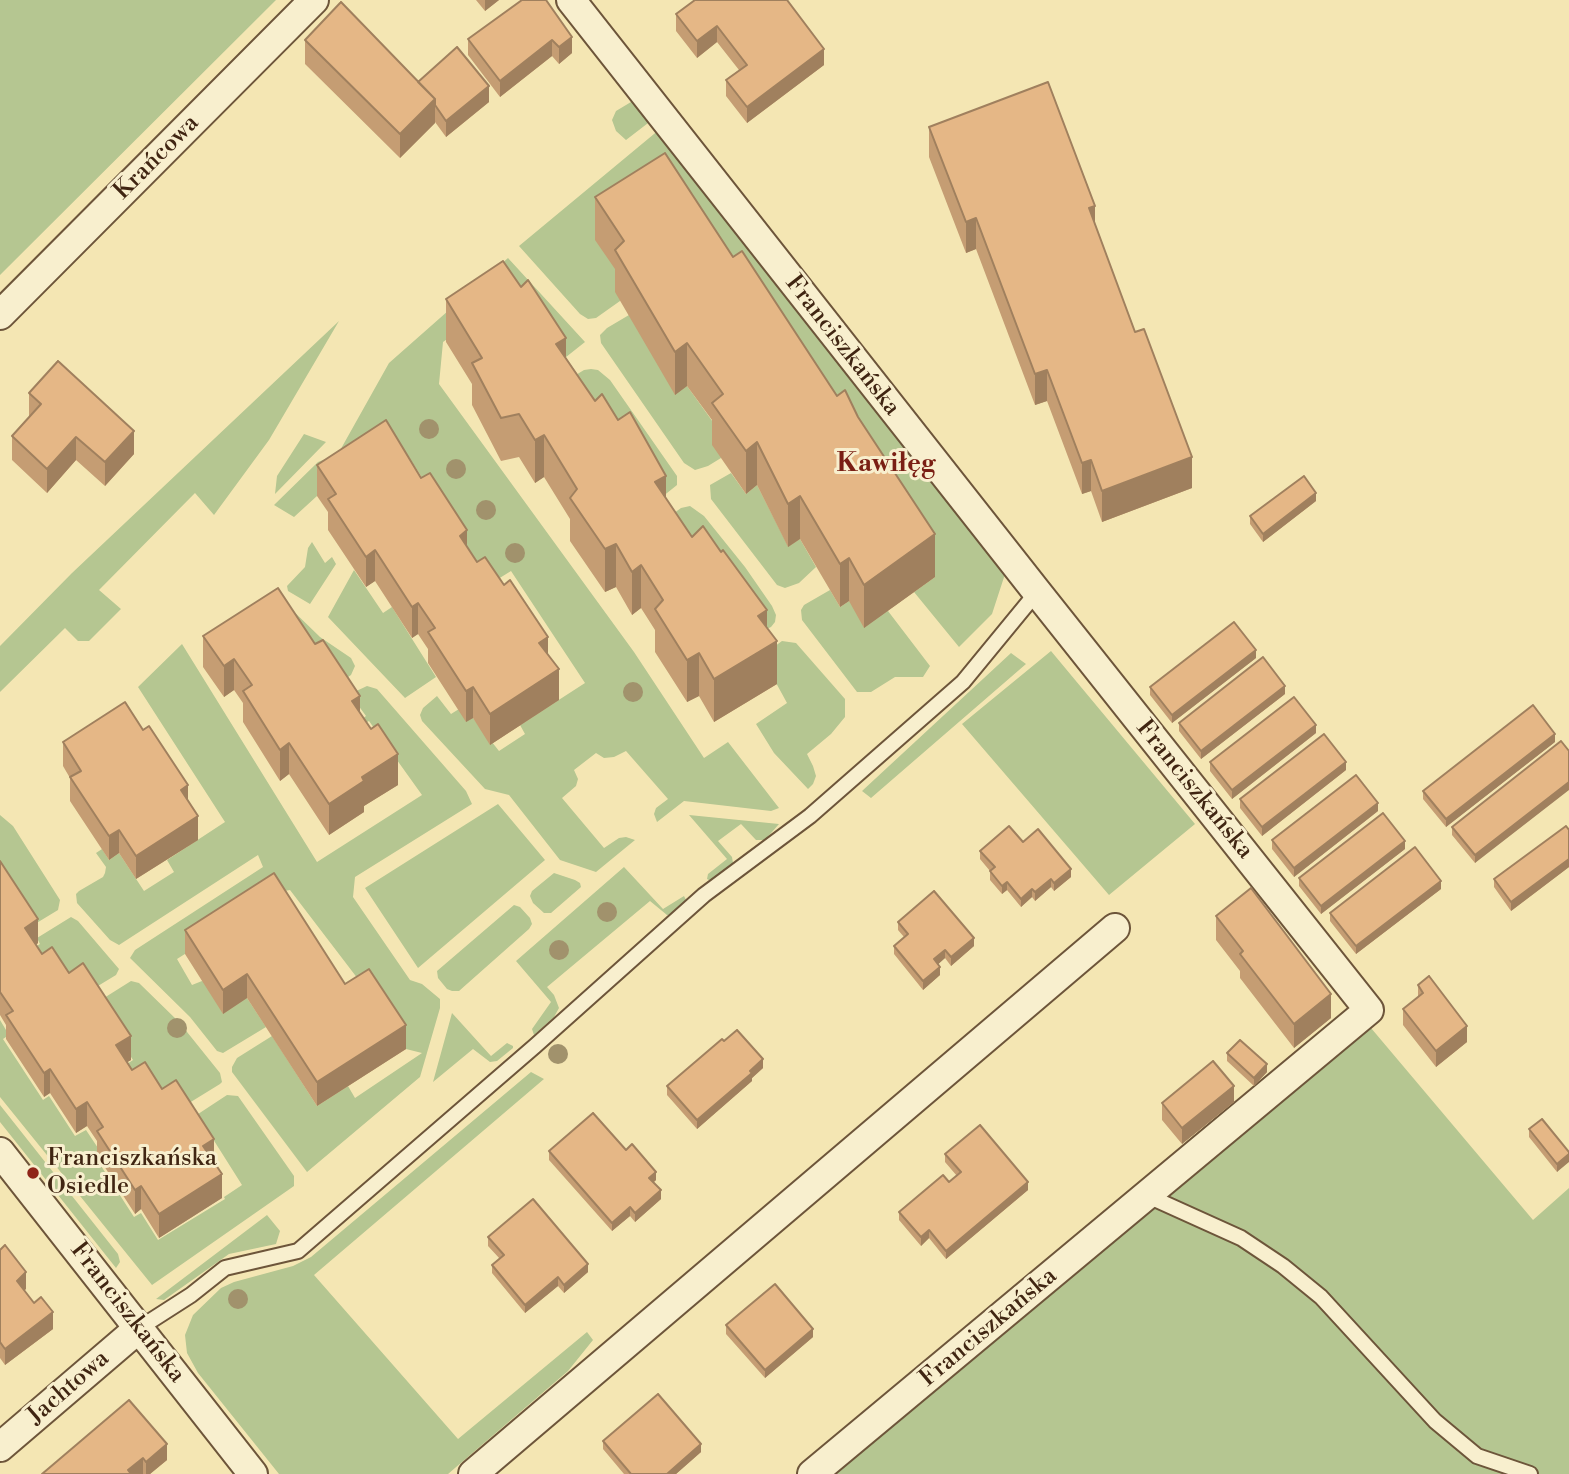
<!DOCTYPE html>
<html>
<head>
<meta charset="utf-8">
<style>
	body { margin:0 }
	canvas { display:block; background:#f4e6b3 }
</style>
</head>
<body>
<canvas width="1569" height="1474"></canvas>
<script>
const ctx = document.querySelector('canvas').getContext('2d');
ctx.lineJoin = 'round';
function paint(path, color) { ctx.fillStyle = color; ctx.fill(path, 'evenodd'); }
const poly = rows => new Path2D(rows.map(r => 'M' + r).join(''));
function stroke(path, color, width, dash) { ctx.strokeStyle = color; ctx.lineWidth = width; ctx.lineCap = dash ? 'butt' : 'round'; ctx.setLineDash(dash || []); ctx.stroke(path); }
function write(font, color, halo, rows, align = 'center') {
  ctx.font = font + ' "Libre Bodoni",serif'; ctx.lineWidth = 6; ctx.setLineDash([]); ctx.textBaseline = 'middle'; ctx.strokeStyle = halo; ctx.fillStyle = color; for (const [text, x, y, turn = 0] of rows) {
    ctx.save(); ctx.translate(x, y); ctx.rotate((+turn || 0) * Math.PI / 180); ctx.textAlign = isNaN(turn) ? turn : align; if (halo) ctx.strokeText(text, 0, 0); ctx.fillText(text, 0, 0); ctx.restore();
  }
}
paint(poly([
	[0,0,276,0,0,275],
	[636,99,652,120,626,140,616,131,612,120,616,111],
	[660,129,1007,568,992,614,959,647,914,592,935,577,624,283,620,301,596,318,588,319,580,314,519,246],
	[508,258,585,342,556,365,506,298,443,342,439,384,634,652,704,758,728,742,779,808,771,811,684,801,657,822,654,814,656,808,668,799,626,751,614,757,604,758,596,753,574,770,578,779,576,786,562,798,604,848,619,838,626,837,635,840,596,872,560,860,509,795,485,789,422,721,420,715,423,708,437,696,451,714,459,709,473,718,499,751,525,734,520,725,585,683,511,571,490,584,400,443,317,496,294,517,274,505,318,462,338,454,389,363],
	[629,315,687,386,723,436,721,458,708,466,695,470,684,463,601,343,600,335,607,328],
	[339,321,269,440,214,515,195,493,99,590,121,609,89,641,78,641,65,628,0,692,0,646,72,573],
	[591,369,598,370,610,380,677,476,677,485,662,497,566,381,584,370],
	[304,434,326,442,275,494,277,476],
	[731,473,746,494,757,485,788,546,800,539,816,567,799,583,785,588,777,585,711,499,710,485],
	[690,506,704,516,745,567,772,606,776,615,775,622,771,627,762,631,666,519,681,508],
	[312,542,325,563,332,557,336,564,310,604,288,591,287,586,305,567,308,548],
	[354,570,383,613,392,607,436,677,405,698,328,617],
	[830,590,840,607,849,601,888,611,930,666,923,677,895,677,871,692,857,692,802,620,801,610,804,605],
	[286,604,320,637,351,658,355,666,351,675,334,687],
	[782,641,796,643,845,699,845,717,831,734,807,754,813,766,816,776,813,784,808,789,774,753,756,724,787,703,775,681,767,652],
	[182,644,317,862,422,795,369,721,360,726,358,722,366,716,350,694,367,686,377,689,466,791,472,804,355,877,353,897,410,980,422,984,440,999,440,1008,420,1077,307,1172,232,1072,232,1067,237,1058,272,1036,317,1106,348,1086,355,1098,422,1053,406,1049,371,996,290,890,284,891,177,959,192,985,202,981,247,998,266,1027,223,1053,217,1051,190,1017,130,958,135,950,263,867,258,855,119,945,110,940,77,903,76,894,79,891,103,877,105,873,106,867,96,853,102,849,109,860,119,853,144,891,174,872,167,860,225,822,138,687],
	[1051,651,1195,824,1109,895,962,724],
	[1011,653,1026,664,871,798,862,791],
	[498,804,545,860,418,968,365,888],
	[0,815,13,826,60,900,58,910,30,927,0,864],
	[689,815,779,824,765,840,756,840,741,824,718,841,732,857,733,863,713,882,707,879,708,874,727,859],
	[624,867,663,909,684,896,687,902,675,915,667,915,650,901,547,987,554,995,559,1008,554,1017,534,1035,532,1029,551,1002,516,961],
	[554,873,575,880,580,883,581,887,551,913,544,913,533,903,530,896,532,891],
	[514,905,520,907,530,918,532,924,529,929,459,991,452,991,447,989,438,978,437,971],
	[71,917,78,921,119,969,116,975,88,992,28,952,40,944,37,938],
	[131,981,139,983,179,1022,220,1073,222,1082,220,1084,181,1108,118,1070,133,1060,96,1003],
	[452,1013,491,1056,507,1043,513,1046,513,1048,497,1061,490,1062,473,1049,433,1082],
	[0,1020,9,1035,3,1039,43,1100,49,1096,75,1136,86,1130,100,1151,94,1155,134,1217,141,1213,158,1240,225,1199,224,1197,242,1185,206,1128,189,1120,227,1095,238,1096,294,1176,294,1186,152,1285,0,1097],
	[1371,1028,1533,1220,1569,1188,1569,1474,832,1474],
	[531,1072,544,1079,314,1275,458,1439,587,1332,593,1340,568,1371,448,1474,279,1474,198,1373,187,1353,185,1335,193,1315,221,1288,234,1282,293,1266,311,1257],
	[0,1105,118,1254,120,1262,116,1268,0,1122],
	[267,1215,280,1231,276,1244,229,1254,164,1300,156,1299]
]), '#b5c691');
const lane = poly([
	[1148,1196,1241,1238,1283,1266,1321,1297,1435,1421,1477,1456,1530,1474],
	[138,1329,191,1295,225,1268,298,1251,535,1046,704,895,810,816,963,682,1037,592]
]);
const street = poly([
	[571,0,1037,592,1369,1010,812,1474],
	[0,315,314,0],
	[0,1152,253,1474],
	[0,1447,138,1329],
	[473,1474,1115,928]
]);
stroke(lane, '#6d553a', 18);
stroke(street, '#6d553a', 32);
stroke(lane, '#f8efce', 14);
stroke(street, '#f8efce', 28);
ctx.fillStyle = '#a1926c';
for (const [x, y] of [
	[429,429],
	[456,469],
	[486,510],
	[515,553],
	[633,692],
	[607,912],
	[559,950],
	[177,1028],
	[558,1054],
	[238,1299]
]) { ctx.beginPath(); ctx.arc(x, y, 10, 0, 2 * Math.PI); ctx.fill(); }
paint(poly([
	[476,0,499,0,485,11],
	[522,0,572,53,559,64,552,56,500,97,468,55,468,39],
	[695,0,824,65,747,123,726,96,726,80,739,70,717,42,697,58,676,31,676,14],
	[305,40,418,82,489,102,446,137,435,122,435,123,400,158,305,64],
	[929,127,1095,226,1192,488,1102,522,1091,491,1082,494,1047,401,1035,405,976,249,966,253,929,157],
	[595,197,935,577,864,628,849,601,840,607,800,539,788,547,757,485,746,494,712,445,712,420,687,386,675,395,615,292,615,269,595,240],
	[446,299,566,358,692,537,767,628,777,684,714,722,699,696,687,702,655,652,655,630,641,608,632,615,616,587,605,592,570,541,570,519,544,477,535,483,519,457,501,461,472,405,472,384,446,342],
	[29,393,134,454,105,486,76,460,47,493,12,460,12,436,29,417],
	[317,465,421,478,477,562,548,655,559,700,490,745,473,718,466,722,428,663,428,649,418,634,412,638,375,581,366,587,328,530,328,512,317,496],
	[1316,501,1263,542,1250,524,1250,516],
	[203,636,360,713,398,785,364,806,364,812,329,835,289,774,280,781,243,722,243,703,234,690,224,697,203,667],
	[1256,658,1172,723,1150,695,1150,687],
	[1285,694,1201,759,1179,731,1179,723],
	[1316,733,1232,799,1210,771,1210,762],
	[1561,741,1475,863,1452,835,1452,827],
	[63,742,188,800,198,840,136,879,119,853,109,860,70,801,70,778,63,766],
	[1555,742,1446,827,1423,799,1423,791],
	[1346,770,1262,836,1240,808,1240,799],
	[1378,811,1294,877,1272,849,1272,840],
	[1569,830,1569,867,1511,911,1494,887,1494,879],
	[1023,842,1071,877,1054,891,1051,887,1035,901,1032,897,1021,907,1007,890,1002,894,990,880,990,871,980,859,980,851],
	[1405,849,1321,914,1299,886,1299,878],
	[0,861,38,943,36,945,42,954,69,973,131,1060,127,1062,132,1070,162,1089,214,1162,222,1198,159,1238,141,1209,135,1214,97,1155,97,1141,87,1126,76,1133,50,1093,44,1097,6,1039,6,1025,0,1015],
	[1441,889,1356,954,1330,921,1330,913],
	[1216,916,1331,1018,1294,1048,1240,978,1240,971,1216,940],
	[898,922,974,946,951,966,945,958,938,964,940,975,923,990,894,954,894,946,904,937,898,930],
	[185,930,406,1049,317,1106,247,998,223,1014,185,954],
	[1418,985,1467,1042,1436,1067,1403,1025,1403,1009,1418,998],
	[724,1041,763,1068,752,1078,752,1081,697,1129,667,1095,667,1086],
	[1227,1053,1267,1072,1254,1086,1227,1061],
	[1234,1102,1182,1144,1162,1120,1162,1103],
	[1529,1129,1569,1152,1557,1172,1529,1137],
	[626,1150,656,1180,654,1182,661,1199,635,1222,630,1216,612,1231,549,1160,549,1151],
	[945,1154,1028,1190,946,1259,929,1238,921,1246,899,1220,899,1212,949,1182,957,1176,945,1162],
	[488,1237,588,1272,564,1293,558,1286,525,1313,492,1273,492,1265,500,1259,488,1246],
	[0,1250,26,1289,24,1290,53,1329,5,1365,0,1358],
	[726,1325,813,1337,765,1378,726,1334],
	[129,1400,167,1460,150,1474,42,1474],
	[603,1441,701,1452,676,1474,624,1474,603,1449]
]), '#c59d73');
paint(poly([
	[485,0,499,0,485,11],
	[717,26,717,42,697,58,697,41],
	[572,37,572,53,559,64,559,47],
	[552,40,552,56,500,97,500,81],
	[824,49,824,65,747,123,747,107],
	[489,86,489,102,446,137,446,121],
	[435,99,435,123,400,158,400,134],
	[1095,206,1095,237,1089,208],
	[976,218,976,249,966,253,966,222],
	[566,338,566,381,556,344],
	[687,343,687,386,675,395,675,352],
	[1047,370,1047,401,1035,405,1035,374],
	[134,431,134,454,105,486,105,462],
	[544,435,544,477,535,483,535,440],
	[76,437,76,460,47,493,47,469],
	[757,442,757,485,746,494,746,451],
	[1192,457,1192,488,1102,522,1102,491],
	[1091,460,1091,491,1082,494,1082,463],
	[666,476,666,519,655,482],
	[1316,493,1316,501,1263,542,1263,534],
	[800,496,800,539,788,547,788,504],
	[467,530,467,561,460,536],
	[935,534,935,577,864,628,864,585],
	[616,544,616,587,605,592,605,549],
	[375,550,375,581,366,587,366,557],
	[849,558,849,601,840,607,840,564],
	[641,565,641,608,632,615,632,572],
	[418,603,418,634,412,638,412,607],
	[767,610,767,647,777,641,777,684,714,722,714,679,758,616],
	[548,637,548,668,539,643],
	[1256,650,1256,658,1172,723,1172,715],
	[699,653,699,696,687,702,687,660],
	[234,659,234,690,224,697,224,666],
	[559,669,559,700,490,745,490,714],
	[1285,686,1285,694,1201,759,1201,751],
	[473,687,473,718,466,722,466,691],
	[360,696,360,726,352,701],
	[1316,725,1316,733,1232,799,1232,790],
	[1555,734,1555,742,1446,827,1446,819],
	[289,743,289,774,280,781,280,750],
	[398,754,398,785,364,806,364,812,329,835,329,804,362,777],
	[1346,762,1346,770,1262,836,1262,827],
	[1569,782,1569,790,1475,863,1475,855],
	[188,785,188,809,181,790],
	[1378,803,1378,811,1294,877,1294,868],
	[198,816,198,840,136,879,136,856],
	[119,830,119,853,109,860,109,836],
	[1405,841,1405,849,1321,914,1321,906],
	[1569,859,1569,867,1511,911,1511,902],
	[1071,869,1071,877,1054,891,1054,883],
	[1051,879,1051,887,1035,901,1035,892],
	[1441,881,1441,889,1356,954,1356,946],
	[1007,882,1007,890,1002,894,1002,886],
	[1032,889,1032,897,1021,907,1021,899],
	[38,919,38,943,25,952,25,928],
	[974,938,974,946,951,966,951,957],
	[945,950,945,958,934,968,934,959],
	[940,967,940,975,923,990,923,981],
	[247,974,247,998,223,1014,223,990],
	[1331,994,1331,1018,1294,1048,1294,1024],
	[406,1025,406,1049,317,1106,317,1082],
	[1467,1026,1467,1042,1436,1067,1436,1051],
	[131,1036,131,1060,116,1069,116,1045],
	[763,1059,763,1068,752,1078,752,1081,697,1129,697,1120],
	[1267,1064,1267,1072,1254,1086,1254,1078],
	[50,1069,50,1093,44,1097,44,1073],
	[1234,1086,1234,1102,1182,1144,1182,1128],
	[87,1102,87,1126,76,1133,76,1109],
	[214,1139,214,1163,203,1146],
	[1569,1154,1569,1162,1557,1172,1557,1164],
	[656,1172,656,1180,649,1186,649,1178],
	[222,1174,222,1198,159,1238,159,1214],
	[1028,1182,1028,1190,946,1259,946,1251],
	[141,1186,141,1209,135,1214,135,1190],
	[661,1190,661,1199,635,1222,635,1213],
	[630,1207,630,1216,612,1231,612,1223],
	[929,1230,929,1238,921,1246,921,1237],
	[588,1264,588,1272,564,1293,564,1285],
	[26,1272,26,1289,17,1297,17,1281],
	[558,1277,558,1286,525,1313,525,1305],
	[53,1312,53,1329,5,1365,5,1349],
	[813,1329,813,1337,765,1378,765,1370],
	[167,1444,167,1460,150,1474,146,1474,146,1462],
	[701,1444,701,1452,676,1474,667,1474],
	[143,1458,143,1474,128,1474,128,1470]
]), '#a0805e');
const building = poly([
	[522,0,546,0,572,37,559,47,552,40,500,81,468,39,522,0],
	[695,0,787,0,824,49,747,107,726,80,747,65,717,26,697,41,676,14,695,0],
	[341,2,435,99,400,134,305,40,341,2],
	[457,47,489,86,446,121,435,105,435,99,418,82,457,47],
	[1048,82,1095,206,1089,208,1135,332,1144,329,1192,457,1102,491,1091,460,1082,463,1047,370,1035,374,976,218,966,222,929,127,1048,82],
	[665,153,733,257,742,251,837,396,845,390,858,417,935,534,864,585,849,558,840,564,800,496,788,504,757,442,746,451,712,403,723,394,687,343,675,352,615,250,624,241,595,197,665,153],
	[503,261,521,287,528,280,566,338,556,344,595,401,602,394,618,420,630,412,666,476,655,482,692,537,703,526,721,552,723,550,767,610,758,616,777,641,714,679,699,653,687,660,655,609,663,600,641,565,632,572,616,544,605,549,570,498,577,489,544,435,535,440,519,414,501,418,472,363,482,358,446,299,503,261],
	[58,361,134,431,105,462,76,437,47,469,12,436,41,404,29,393,58,361],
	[386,420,421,478,430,473,467,530,460,536,477,562,485,557,504,585,510,580,548,637,539,643,559,669,490,714,473,687,466,691,428,632,435,628,418,603,412,607,375,550,366,557,328,499,336,494,317,465,386,420],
	[1304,476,1316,493,1263,534,1250,516,1304,476],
	[278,588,315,644,323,640,360,696,352,701,371,729,378,724,398,754,362,777,364,781,329,804,289,743,280,750,243,691,252,685,234,659,224,666,203,636,278,588],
	[1234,622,1256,650,1172,715,1150,687,1234,622],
	[1263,657,1285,686,1201,751,1179,723,1263,657],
	[1294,697,1316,725,1232,790,1210,762,1294,697],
	[125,702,143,730,149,726,188,785,181,790,198,816,136,856,119,830,109,836,70,777,81,771,63,742,125,702],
	[1533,705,1555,734,1446,819,1423,791,1533,705],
	[1324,734,1346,762,1262,827,1240,799,1324,734],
	[1561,741,1569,751,1569,782,1475,855,1452,827,1561,741],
	[1356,775,1378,803,1294,868,1272,840,1356,775],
	[1383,813,1405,841,1321,906,1299,878,1383,813],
	[1009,826,1023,842,1038,829,1071,869,1054,883,1051,879,1035,892,1032,889,1021,899,1007,882,1002,886,990,871,995,867,980,851,1009,826],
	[1566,826,1569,830,1569,859,1511,902,1494,879,1566,826],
	[1415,847,1441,881,1356,946,1330,913,1415,847],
	[0,861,38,919,25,928,42,954,52,947,69,973,83,963,131,1036,116,1045,132,1070,145,1062,162,1089,176,1080,214,1139,203,1146,222,1174,159,1214,141,1186,135,1190,97,1131,103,1127,87,1102,76,1109,50,1069,44,1073,6,1015,13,1011,0,992,0,861],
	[274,873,345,984,369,969,406,1025,317,1082,247,974,223,990,185,930,274,873],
	[1251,888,1331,994,1294,1024,1240,954,1243,951,1216,916,1251,888],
	[934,891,974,938,951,957,945,950,934,959,940,967,923,981,894,946,908,934,898,922,934,891],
	[1429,976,1467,1026,1436,1051,1403,1009,1423,993,1418,985,1429,976],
	[737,1030,763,1059,750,1071,752,1073,697,1120,667,1086,722,1039,724,1041,737,1030],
	[1240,1040,1267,1064,1254,1078,1227,1053,1240,1040],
	[1213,1061,1234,1086,1182,1128,1162,1103,1213,1061],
	[593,1113,626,1150,632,1144,656,1172,649,1178,661,1190,635,1213,630,1207,612,1223,549,1151,593,1113],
	[1542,1119,1569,1152,1569,1154,1557,1164,1529,1129,1542,1119],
	[980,1125,1028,1182,946,1251,929,1230,921,1237,899,1212,943,1175,949,1182,961,1172,945,1154,980,1125],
	[533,1199,588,1264,564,1285,558,1277,525,1305,492,1265,504,1255,488,1237,533,1199],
	[5,1245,26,1272,17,1281,34,1303,41,1297,53,1312,5,1349,0,1342,0,1250,5,1245],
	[775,1284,813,1329,765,1370,726,1325,775,1284],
	[658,1394,701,1444,667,1474,631,1474,603,1441,658,1394],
	[129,1400,167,1444,146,1462,143,1458,128,1470,131,1474,42,1474,129,1400]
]);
paint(building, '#e5b786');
stroke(building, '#a0805e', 2);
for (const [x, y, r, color] of [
	[33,1173,7,"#8f2418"]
]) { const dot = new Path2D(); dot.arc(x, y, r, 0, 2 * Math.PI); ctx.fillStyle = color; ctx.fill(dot); stroke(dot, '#f8efce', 2.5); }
write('24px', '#402512', '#f8efce', [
	["Krańcowa",157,158,-45],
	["Franciszkańska",842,346,52],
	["Franciszkańska",1194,790,51],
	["Franciszkańska",127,1313,52],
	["Franciszkańska",989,1328,-40],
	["Jachtowa",69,1388,-41]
]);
write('24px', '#402512', '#f8efce', [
	["Franciszkańska",47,1159],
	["Osiedle",47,1187]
], 'left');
write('bold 26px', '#7a1f14', '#f8efce', [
	["Kawiłęg",886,465]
]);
</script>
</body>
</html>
